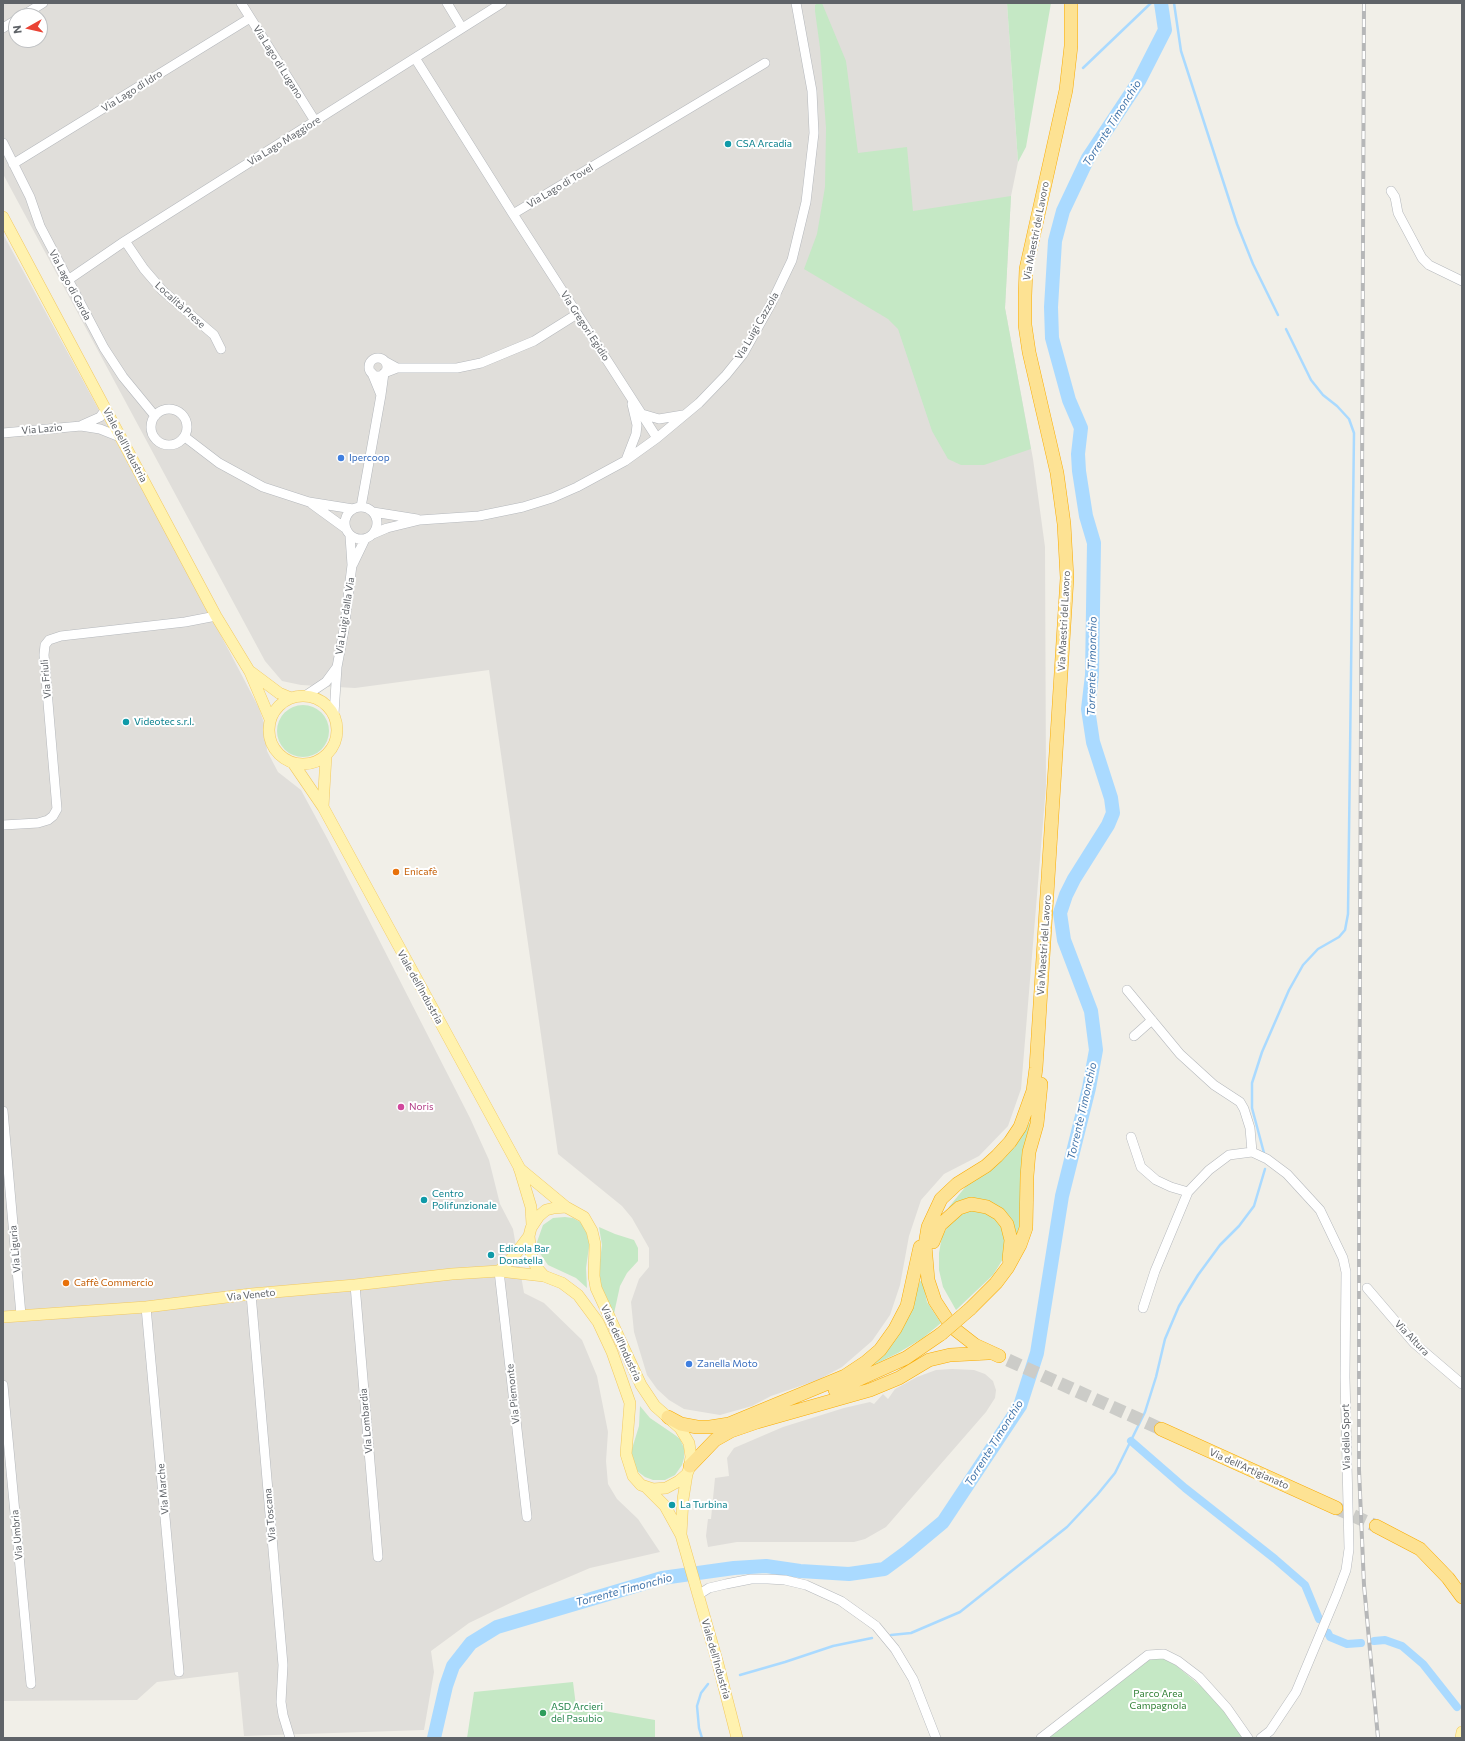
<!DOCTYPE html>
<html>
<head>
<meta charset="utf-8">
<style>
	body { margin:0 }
	#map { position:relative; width:1465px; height:1741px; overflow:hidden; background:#f1efe8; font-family:Commissioner,sans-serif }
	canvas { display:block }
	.frame { position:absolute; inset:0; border:4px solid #5f6368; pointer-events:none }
	.north { position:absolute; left:8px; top:8px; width:40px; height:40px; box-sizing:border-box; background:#fff; border:1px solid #bfc1c3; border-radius:50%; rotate:262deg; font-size:11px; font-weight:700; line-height:16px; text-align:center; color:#5f6368 }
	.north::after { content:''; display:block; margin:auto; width:14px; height:18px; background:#ea4335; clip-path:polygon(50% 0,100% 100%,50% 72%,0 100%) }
</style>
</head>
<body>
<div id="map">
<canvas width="1465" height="1741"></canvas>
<div class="frame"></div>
<div class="north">N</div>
</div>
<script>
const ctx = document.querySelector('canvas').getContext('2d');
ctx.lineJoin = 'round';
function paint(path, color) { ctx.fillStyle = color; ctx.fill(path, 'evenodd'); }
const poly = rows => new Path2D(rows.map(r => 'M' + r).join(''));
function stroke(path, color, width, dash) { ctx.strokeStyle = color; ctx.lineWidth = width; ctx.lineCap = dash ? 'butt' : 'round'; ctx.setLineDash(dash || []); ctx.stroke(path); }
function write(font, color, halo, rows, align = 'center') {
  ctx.font = font + ' Commissioner,sans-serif'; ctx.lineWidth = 4; ctx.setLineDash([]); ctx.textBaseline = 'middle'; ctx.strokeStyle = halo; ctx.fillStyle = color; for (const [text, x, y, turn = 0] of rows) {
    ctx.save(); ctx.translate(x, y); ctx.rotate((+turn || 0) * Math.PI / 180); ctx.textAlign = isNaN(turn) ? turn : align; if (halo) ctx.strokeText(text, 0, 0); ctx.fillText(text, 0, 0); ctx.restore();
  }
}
paint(poly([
	[3,3,1007,3,1018,162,1011,196,1005,308,1033,459,1045,547,1046,786,1021,1089,1008,1126,979,1156,944,1174,921,1200,909,1236,900,1285,890,1315,872,1341,842,1367,818,1380,771,1396,752,1406,720,1415,684,1409,669,1400,657,1389,647,1375,634,1332,631,1302,639,1279,649,1267,649,1248,632,1218,622,1206,558,1154,489,670,355,688,301,685,282,681,265,661,3,174],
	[16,16,40,16,40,40,16,40],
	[3,234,194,584,259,708,265,726,267,751,278,772,301,790,327,838,470,1118,489,1160,500,1204,513,1229,524,1293,544,1303,582,1340,597,1376,608,1432,606,1461,608,1484,617,1499,638,1519,660,1552,590,1568,529,1594,469,1623,431,1651,434,1672,424,1730,244,1736,238,1672,157,1682,137,1700,3,1701],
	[952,1369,974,1370,985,1374,993,1381,996,1390,995,1398,986,1412,886,1527,865,1539,854,1542,737,1542,708,1547,706,1536,708,1519,711,1519,715,1478,729,1476,727,1458,734,1448,783,1427,844,1408,870,1402,874,1404,883,1394,888,1399,895,1389,917,1377,936,1370]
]), '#e0deda');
paint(poly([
	[818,3,822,3,846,61,858,153,907,147,913,211,1011,196,1005,308,1031,449,984,465,961,465,948,459,932,431,898,329,888,319,804,269,817,234,825,187,826,128,820,48,815,11,815,5],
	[1007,3,1051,3,1026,147,1018,162],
	'277 731a26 26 0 1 1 52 0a26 26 0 1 1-52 0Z',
	[1035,1104,1023,1215,1017,1240,1010,1220,960,1202,948,1208,967,1185,1015,1147,1030,1122],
	[974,1209,987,1212,998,1220,1005,1230,1007,1246,1003,1259,993,1275,956,1310,943,1287,939,1270,939,1253,942,1236,950,1223,963,1213],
	[565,1217,573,1218,582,1223,589,1232,590,1240,586,1268,587,1288,576,1278,548,1265,539,1252,537,1242,543,1225,553,1218],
	[599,1227,615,1234,634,1240,638,1248,638,1261,627,1273,620,1286,613,1318,602,1295,598,1275,602,1245],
	[920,1281,923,1282,927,1302,941,1323,923,1338,898,1353,865,1369,910,1311],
	[640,1406,650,1418,675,1435,680,1439,684,1448,684,1458,682,1465,675,1475,665,1480,653,1480,645,1477,637,1471,631,1452,639,1426],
	[1163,1657,1173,1663,1220,1702,1243,1737,1048,1738,1147,1660],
	[573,1682,576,1706,655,1720,655,1738,467,1738,474,1692]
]), '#c5e8c5');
stroke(poly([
	[1174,3,1181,51,1237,224,1253,264,1278,315],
	[1083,68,1151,3],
	[1264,1153,1252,1108,1252,1083,1262,1052,1289,990,1303,965,1318,949,1339,937,1345,930,1348,914,1354,433,1349,419,1337,406,1323,395,1311,380,1286,329],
	[891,1635,911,1633,960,1612,1067,1527,1097,1495,1115,1473,1145,1412,1156,1377,1165,1339,1179,1306,1198,1275,1220,1245,1239,1226,1254,1206,1265,1169],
	[740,1675,785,1662,833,1646,872,1638],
	[702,1738,699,1728,697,1706,701,1693,708,1684]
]), '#aadaff', 2.5);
stroke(poly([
	[1131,1441,1185,1488,1275,1559,1305,1585,1319,1619],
	[1328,1633,1330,1637,1347,1644,1361,1643],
	[1374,1641,1385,1640,1402,1646,1423,1664,1457,1707]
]), '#aadaff', 8);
stroke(poly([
	[434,1738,446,1686,453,1666,471,1643,497,1627,662,1578,734,1568,766,1566,800,1571,849,1574,884,1569,907,1552,943,1522,1020,1406,1037,1353,1062,1196,1089,1088,1096,1050,1091,1011,1064,940,1060,913,1066,895,1074,879,1108,825,1113,813,1111,798,1093,742,1088,709,1092,675,1094,543,1086,516,1079,471,1078,454,1081,428,1069,400,1052,338,1051,307,1055,241,1063,211,1088,158,1139,81,1165,30,1161,3]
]), '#aadaff', 14);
stroke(poly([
	[1008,1360,1161,1429],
	[1336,1508,1376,1526]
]), '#ccccc8', 13, [13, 6]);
const minor = poly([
	[241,3,315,121],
	[447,3,462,28],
	[22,16,43,3],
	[3,28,16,20],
	[415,58,513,214,765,63],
	[3,143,30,197,40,226,104,348,123,377,155,416],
	[13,164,250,18],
	[1391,191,1395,197,1398,213,1422,258,1429,265,1462,281],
	[513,214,657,438],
	[125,241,144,269,163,291,214,335,221,349],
	[68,280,125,241,502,3],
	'369 367a9 9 0 1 1 18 0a9 9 0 1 1-18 0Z',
	[397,368,457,368,481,363,534,341,577,314],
	[372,373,381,395,384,373,397,368,386,362],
	'151 427a18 18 0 1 1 36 0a18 18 0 1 1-36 0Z',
	[642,414,659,419,683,415],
	[82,425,100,417,106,409],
	[3,433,81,426,100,429,120,437],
	[185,437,219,463,263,487,309,502,353,509],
	[626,460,636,434,637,425,632,404],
	[312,504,345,528],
	'345 523a16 16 0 1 1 32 0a16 16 0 1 1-32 0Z',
	[361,507,381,395],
	[373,512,417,519],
	[373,534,387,528,420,520,479,516,523,507,552,498,577,487,625,461,657,438,699,403,726,375,743,354,771,304,792,260,806,202,814,133,812,91,796,3],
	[353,564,365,539],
	[305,696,326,682,337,667],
	[334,714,337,667,344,630,352,565,350,536],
	[3,825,38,823,48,820,53,816,57,809,44,655,45,645,49,640,61,636,185,622,216,616],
	[1127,990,1180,1054,1214,1085,1240,1102,1244,1109,1250,1128,1252,1152],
	[1134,1036,1152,1020],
	[3,1111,21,1315],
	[1131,1137,1141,1167,1156,1180,1171,1187,1188,1192],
	[499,1271,527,1517],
	[355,1285,378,1557],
	[1367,1288,1414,1343,1462,1384],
	[251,1294,283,1665,281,1702,283,1715,290,1738],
	[146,1307,179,1672],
	[1143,1308,1155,1271,1188,1192,1209,1170,1229,1155,1252,1152,1267,1159,1287,1174,1320,1210,1343,1258,1346,1272,1345,1377,1349,1549,1346,1570,1337,1594,1296,1692,1270,1731,1261,1738],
	[3,1385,31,1684],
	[698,1595,709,1588,726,1584,751,1579,768,1579,785,1580,806,1585,841,1601,876,1626,895,1649,913,1679,936,1738],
	[1041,1738,1148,1655,1164,1654,1178,1661,1199,1677,1227,1708,1248,1738]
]);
const major = poly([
	[3,217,216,616,250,672,270,719],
	[251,672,279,693,291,698],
	'269 730a34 34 0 1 1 68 0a34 34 0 1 1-68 0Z',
	[293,763,323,807,519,1167,531,1207,532,1225],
	[323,807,326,756],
	[519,1168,566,1207],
	[499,1271,514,1256,529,1236],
	[3,1317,146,1307,251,1294,355,1285,452,1274,499,1271,544,1276,562,1283,578,1295,598,1322,612,1352,630,1403,626,1454,633,1476,641,1485,653,1489,666,1488,679,1481,687,1474,689,1469,691,1457,689,1443,680,1428,655,1406,641,1385,596,1288,594,1276,595,1244,592,1231,584,1217,566,1207,554,1208,546,1210,539,1216,531,1228,529,1236,531,1254,536,1267,544,1276],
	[647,1488,665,1506,681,1535,718,1664,737,1738],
	[681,1534,683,1499,687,1474],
	[1461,1738,1462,1732]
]);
const highway = poly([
	[933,1242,940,1225,959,1208,971,1204,987,1207,999,1214,1007,1224,1011,1240,1009,1259],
	[970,1309,996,1283,1008,1267,1020,1245,1026,1228,1027,1176,1029,1152,1037,1124,1041,1084],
	[999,1356,975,1345,952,1327,935,1301,928,1280,925,1245,928,1227,941,1199,957,1184,986,1166,997,1156,1010,1142,1020,1127,1033,1091,1036,1068,1067,578,1064,524,1057,473,1029,352,1025,325,1025,296,1026,269,1066,90,1071,46,1071,3],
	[835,1390,906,1358,941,1334],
	[668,1417,681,1424,697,1427,710,1427,729,1424,845,1376,866,1362,880,1350,895,1329,907,1306,920,1247],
	[1161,1429,1336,1508],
	[690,1466,715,1440,731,1431,757,1422,870,1390,899,1378,929,1360,950,1355,988,1353],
	[1376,1526,1420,1549,1448,1578,1462,1597]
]);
stroke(minor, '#b5b8bc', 10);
stroke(major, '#f2c960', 12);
stroke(highway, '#f9ab00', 14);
stroke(minor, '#fff', 9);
stroke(major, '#fff2af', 11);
stroke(highway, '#fde293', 13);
const rail = poly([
	[1364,3,1359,1199,1359,1470,1364,1585,1378,1738]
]);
stroke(rail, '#b6b7b8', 4);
stroke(rail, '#fff', 2.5, [8]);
const highwayBridge = poly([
	[941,1334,970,1309]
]);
stroke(highwayBridge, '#f9ab00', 14, []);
stroke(highwayBridge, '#fde293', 13);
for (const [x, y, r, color] of [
	[728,144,4,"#0f9aa8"],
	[341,458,4,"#3f7fe0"],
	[126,722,4,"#0f9aa8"],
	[396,872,4,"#e8710a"],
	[401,1107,4,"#d1479c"],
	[424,1200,4,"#0f9aa8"],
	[491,1255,4,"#0f9aa8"],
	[66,1283,4,"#e8710a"],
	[689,1364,4,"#3f7fe0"],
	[672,1505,4,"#0f9aa8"],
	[543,1713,4,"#2e9e5b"]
]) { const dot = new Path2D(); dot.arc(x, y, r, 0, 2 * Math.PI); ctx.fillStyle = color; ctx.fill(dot); stroke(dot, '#fff', 1.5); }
write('10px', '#5f6368', '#fff', [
	["Via Lago di Lugano",278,62,58],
	["Via Lago di Idro",132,91,-32],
	["Via Lago Maggiore",284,141,-32],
	["Via Lago di Tovel",560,186,-31],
	["Via Maestri del Lavoro",1036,231,-79],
	["Via Lago di Garda",70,285,62],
	["Località Prese",180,305,42],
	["Via Gregori Egidio",585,326,57],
	["Via Luigi Cazzola",757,326,-60],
	["Via Lazio",42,429,-5],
	["Viale dell'Industria",125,445,62],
	["Via Luigi dalla Via",345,616,-81],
	["Via Maestri del Lavoro",1064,621,-87],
	["Via Friuli",46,679,-95],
	["Via Maestri del Lavoro",1044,945,-86],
	["Viale dell'Industria",420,987,61],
	["Via Liguria",15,1249,-95],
	["Via Veneto",251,1295,-6],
	["Via Altura",1412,1338,46],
	["Viale dell'Industria",621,1343,65],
	["Via Piemonte",513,1394,-96],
	["Via Lombardia",366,1421,-95],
	["Via dello Sport",1346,1437,-91],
	["Via dell'Artigianato",1249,1469,24],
	["Via Marche",163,1489,-95],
	["Via Toscana",270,1515,-95],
	["Via Umbria",17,1535,-95],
	["Viale dell'Industria",716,1659,74]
]);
write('10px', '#0d838f', '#fff', [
	["CSA Arcadia",736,144],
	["Videotec s.r.l.",134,722],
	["Centro",432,1194],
	["Polifunzionale",432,1206],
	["Edicola Bar",499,1249],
	["Donatella",499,1261],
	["La Turbina",680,1505]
], 'left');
write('10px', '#366cbe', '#fff', [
	["Ipercoop",349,458],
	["Zanella Moto",697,1364]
], 'left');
write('10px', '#c56008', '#fff', [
	["Enicafè",404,872],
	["Caffè Commercio",74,1283]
], 'left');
write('10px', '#b23c85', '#fff', [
	["Noris",409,1107]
], 'left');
write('10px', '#348238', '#fff', [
	["Parco Area",1158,1694],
	["Campagnola",1158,1706]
]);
write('10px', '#27864d', '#fff', [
	["ASD Arcieri",551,1707],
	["del Pasubio",551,1719]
], 'left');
write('italic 11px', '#4174aa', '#fff', [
	["Torrente Timonchio",1112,123,-58],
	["Torrente Timonchio",1092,666,-89],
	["Torrente Timonchio",1082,1111,-77],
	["Torrente Timonchio",994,1443,-58],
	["Torrente Timonchio",624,1590,-15]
]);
</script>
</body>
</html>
